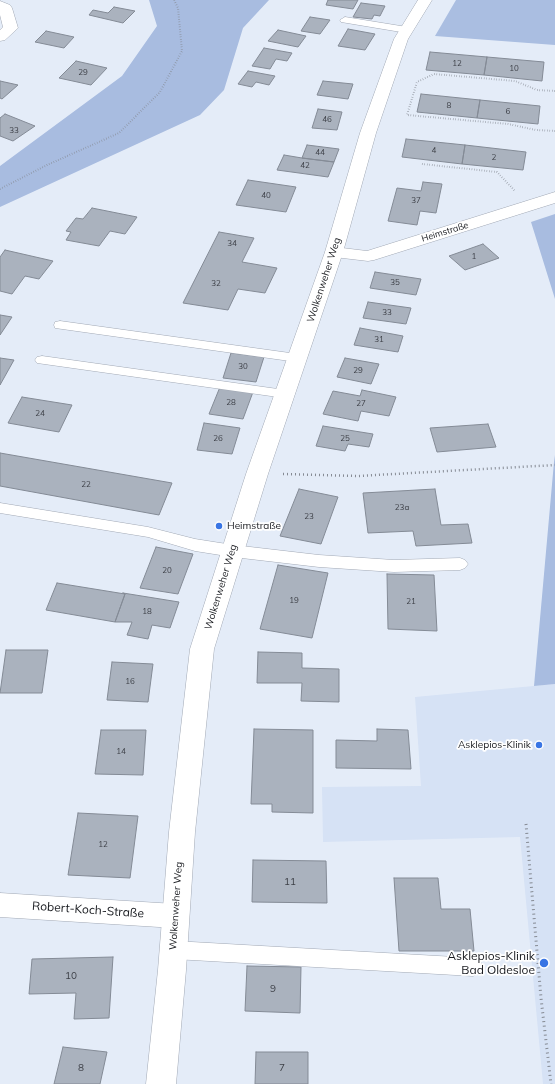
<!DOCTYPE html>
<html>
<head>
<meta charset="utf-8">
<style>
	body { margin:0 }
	canvas { display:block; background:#e4ecf8 }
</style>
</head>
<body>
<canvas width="555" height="1084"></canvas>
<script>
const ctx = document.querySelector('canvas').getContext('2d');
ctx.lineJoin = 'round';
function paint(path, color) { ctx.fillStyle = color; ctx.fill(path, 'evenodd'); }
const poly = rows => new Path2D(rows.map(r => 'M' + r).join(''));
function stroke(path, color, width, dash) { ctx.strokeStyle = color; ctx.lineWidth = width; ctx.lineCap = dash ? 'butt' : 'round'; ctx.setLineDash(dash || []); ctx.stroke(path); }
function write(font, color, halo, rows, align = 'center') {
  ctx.font = font + ' Mulish,sans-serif'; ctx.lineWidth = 3.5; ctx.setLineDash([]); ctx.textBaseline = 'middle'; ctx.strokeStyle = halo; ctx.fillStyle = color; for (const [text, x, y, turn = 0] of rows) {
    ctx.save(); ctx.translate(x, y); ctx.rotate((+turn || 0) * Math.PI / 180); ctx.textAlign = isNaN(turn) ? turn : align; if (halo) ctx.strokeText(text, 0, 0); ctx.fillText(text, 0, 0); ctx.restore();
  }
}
paint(poly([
	[555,684,555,1084,543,1084,520,837,323,842,322,787,421,786,415,697]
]), '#d6e2f5');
paint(poly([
	[456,0,555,0,555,45,435,36]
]), '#aabee1');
paint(poly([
	[149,0,269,0,243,28,224,90,200,115,0,207,0,166,122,76,157,26],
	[555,214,555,299,531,222],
	[555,455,555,684,534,686,554,462]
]), '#a8bce0');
const building = poly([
	[328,0,358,0,353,9,326,5,328,0],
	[361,3,385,6,380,16,374,15,372,19,353,17,361,3],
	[114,7,135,11,123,23,89,15,93,10,108,13,114,7],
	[310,17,330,20,320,34,301,31,310,17],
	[348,29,375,34,365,50,338,46,348,29],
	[278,30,306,36,298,47,268,41,278,30],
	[46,31,74,37,64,48,35,42,46,31],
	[264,48,292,53,287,61,276,59,270,69,252,66,264,48],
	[430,52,487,57,484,75,426,70,430,52],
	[487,57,544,62,542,81,484,75,487,57],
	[76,61,107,68,91,85,59,78,76,61],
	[248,71,275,76,269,85,256,82,252,87,238,84,248,71],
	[0,81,18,85,2,99,0,98,0,81],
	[323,81,353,84,348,99,317,95,323,81],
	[421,94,480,100,477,118,417,112,421,94],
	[480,100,540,106,538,124,477,118,480,100],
	[318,109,342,112,337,130,312,128,318,109],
	[5,114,35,126,13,141,0,136,0,118,5,114],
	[406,139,465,145,462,164,402,157,406,139],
	[307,145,339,149,334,162,302,158,307,145],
	[465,145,526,152,523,170,462,164,465,145],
	[284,155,302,158,334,162,328,177,277,170,284,155],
	[248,180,296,187,286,212,236,205,248,180],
	[423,182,442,184,436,213,420,211,417,225,388,221,397,188,421,191,423,182],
	[92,208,137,217,125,234,110,231,99,246,66,240,71,232,66,231,76,218,83,219,92,208],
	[219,232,254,238,242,262,277,268,265,293,238,289,228,310,183,303,219,232],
	[483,244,499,258,465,270,449,256,483,244],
	[5,250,53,261,39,279,25,276,12,294,0,291,0,257,5,250],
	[375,272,421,279,416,295,370,288,375,272],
	[368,302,411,308,406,324,363,318,368,302],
	[0,315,12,317,0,335,0,315],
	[360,328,403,336,398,352,354,345,360,328],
	[231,353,264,357,256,382,223,378,231,353],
	[0,358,14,360,0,385,0,358],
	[345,358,379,364,371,384,337,377,345,358],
	[220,387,253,392,243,419,209,414,220,387],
	[362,390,396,397,389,416,361,411,358,421,323,414,333,391,360,396,362,390],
	[22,397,72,405,59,432,8,423,22,397],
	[204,423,240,428,232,454,197,450,204,423],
	[488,424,496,447,437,452,430,428,488,424],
	[323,426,373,434,369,447,348,444,345,451,316,446,323,426],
	[0,453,172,483,159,515,0,486,0,453],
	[299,489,338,497,321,544,280,536,299,489],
	[435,489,441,525,468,524,472,543,416,546,413,531,368,533,363,493,435,489],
	[156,547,193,554,178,594,140,588,156,547],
	[278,565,328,573,312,638,260,629,278,565],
	[387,574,434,575,437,631,388,629,387,574],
	[57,583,125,594,115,622,46,610,57,583],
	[123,593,179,602,170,628,152,625,148,639,127,635,132,622,115,622,125,594,123,593],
	[6,650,48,650,42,693,0,693,6,650],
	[258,652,302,653,302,668,339,669,339,702,301,701,302,683,257,683,258,652],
	[112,662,153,664,148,702,107,700,112,662],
	[254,729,313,730,313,813,272,812,272,804,251,804,254,729],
	[377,729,408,730,411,769,336,768,336,740,377,741,377,729],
	[101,730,146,730,143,775,95,774,101,730],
	[78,813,138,816,130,878,68,875,78,813],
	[253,860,326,861,327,903,252,902,253,860],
	[394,878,438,878,441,909,470,909,474,951,399,951,394,878],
	[113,957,109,1018,74,1019,76,993,29,994,32,959,113,957],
	[247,966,301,967,300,1013,245,1011,247,966],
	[63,1047,107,1052,100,1084,54,1084,63,1047],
	[256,1052,308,1052,308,1084,255,1084,256,1052]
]);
paint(building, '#aab2be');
stroke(building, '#848b96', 1);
const lane = poly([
	[345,17,407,27,412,30,407,33,341,22,340,20,345,17],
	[60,321,297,354,302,355,304,358,302,361,297,362,55,328,54,325,55,322,60,321],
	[42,356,285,390,290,391,292,394,290,397,285,398,37,363,35,360,37,357,42,356],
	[0,503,148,527,195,539,233,545,319,555,394,560,460,558,465,560,468,564,465,568,460,570,394,572,319,567,233,557,195,551,148,537,0,513,0,503],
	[174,941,473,958,480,961,483,967,480,973,473,976,174,959,167,956,165,950,167,944,174,941]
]);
const street = poly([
	[0,1,10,5,12,8,18,28,5,40,0,41,0,30,3,27,0,15,0,1],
	[555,192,555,203,374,260,368,261,334,257,328,256,325,252,328,248,334,247,367,251,555,192],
	[0,893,175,904,185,907,189,916,185,925,175,928,0,917,0,893]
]);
const secondary = poly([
	[418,0,432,0,408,39,376,133,343,252,268,474,214,649,195,832,186,970,176,1084,146,1084,158,970,169,832,190,649,246,474,325,252,360,133,394,39,418,0]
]);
stroke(lane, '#a2a9b5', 1);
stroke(street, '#a2a9b5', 1);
stroke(secondary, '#a2a9b5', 1);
stroke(poly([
	[555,91,537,90,515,81,434,74,417,82,407,115,508,124,536,130,555,131],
	[422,164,497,172,515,191],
	[0,189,47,165,119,133,160,92,182,51,178,8,174,0]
]), '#858a93', 2, [0.5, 2]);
stroke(poly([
	[283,474,358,476,555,465]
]), '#858a93', 2.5, [1, 3]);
stroke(poly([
	[526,824,541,998,551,1084]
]), '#858a93', 3, [1, 3.5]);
paint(lane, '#fff');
paint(street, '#fff');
paint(secondary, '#fff');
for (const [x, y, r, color] of [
	[219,526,4,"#3975e4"],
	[539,745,4,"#3975e4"],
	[544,963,5,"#3975e4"]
]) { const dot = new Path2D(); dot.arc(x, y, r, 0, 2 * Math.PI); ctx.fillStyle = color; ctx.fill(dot); stroke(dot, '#fff', 1.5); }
write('8px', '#3c3f46', null, [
	["12",457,64],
	["10",514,69],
	["29",83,73],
	["8",449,106],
	["6",508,112],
	["46",327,120],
	["33",14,131],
	["4",434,151],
	["44",320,153],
	["2",494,158],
	["42",305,166],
	["40",266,196],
	["37",416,201],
	["34",232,244],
	["1",474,257],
	["35",395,283],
	["32",216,284],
	["33",387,313],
	["31",379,340],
	["30",243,367],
	["29",358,371],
	["28",231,403],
	["27",361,404],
	["24",40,414],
	["26",218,439],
	["25",345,439],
	["22",86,485],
	["23a",402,508],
	["23",309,517],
	["20",167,571],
	["19",294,601],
	["21",411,602],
	["18",147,612],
	["16",130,682],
	["14",121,752],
	["12",103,845]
]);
write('9px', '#17191e', '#fff', [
	["Heimstraße",445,232,-17]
]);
write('10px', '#17191e', '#fff', [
	["Wolkenweher Weg",324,280,-72],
	["Wolkenweher Weg",221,587,-73],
	["Wolkenweher Weg",176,906,-86]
]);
write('10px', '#17191e', '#fff', [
	["Heimstraße",227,526],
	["Asklepios-Klinik",531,745,"right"]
], 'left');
write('10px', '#3c3f46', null, [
	["11",290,882],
	["10",71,976],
	["9",273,989],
	["8",81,1068],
	["7",282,1068]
]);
write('12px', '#17191e', '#fff', [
	["Robert-Koch-Straße",88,910,4]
]);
write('12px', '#17191e', '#fff', [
	["Asklepios-Klinik",535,956],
	["Bad Oldesloe",535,970]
], 'right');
</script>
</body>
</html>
